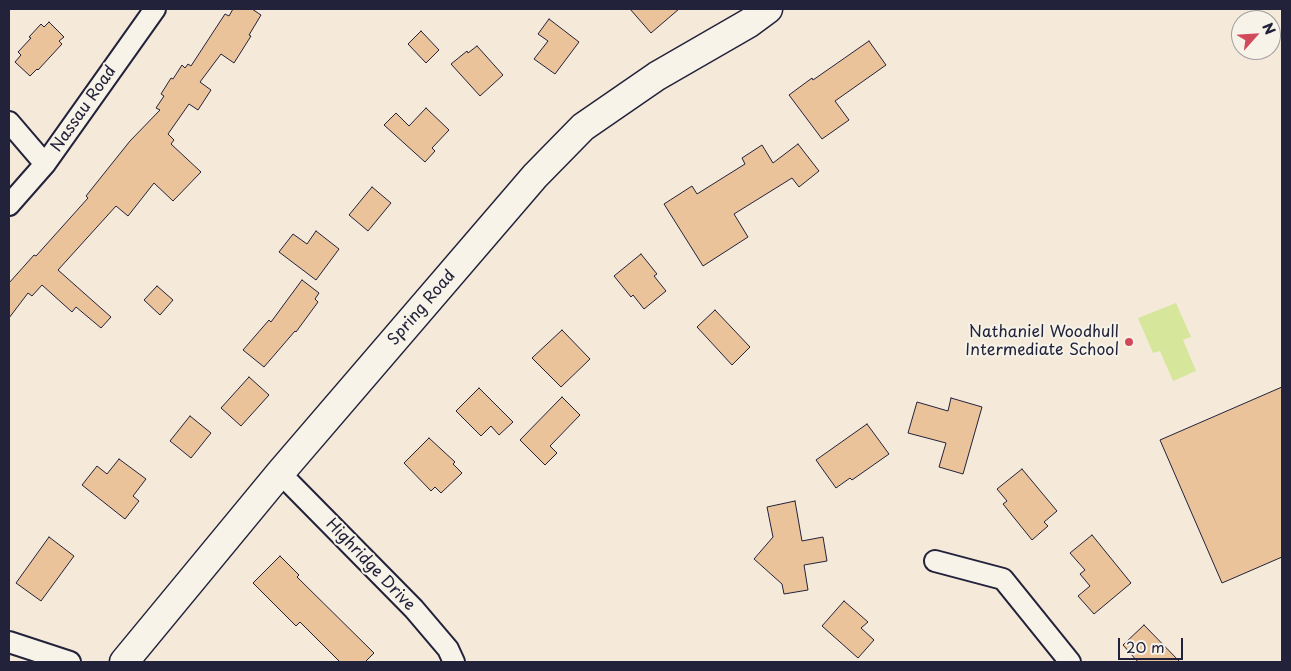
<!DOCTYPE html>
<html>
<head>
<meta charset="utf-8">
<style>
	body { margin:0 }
	#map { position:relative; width:1291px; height:671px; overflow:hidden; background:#f5e9d9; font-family:"Playpen Sans",sans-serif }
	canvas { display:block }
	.frame { position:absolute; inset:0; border:10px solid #22223b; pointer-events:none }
	.north { position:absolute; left:1231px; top:10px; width:50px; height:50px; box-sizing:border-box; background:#f7f3e8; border:1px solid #a29fa3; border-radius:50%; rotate:64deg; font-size:14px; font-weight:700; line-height:20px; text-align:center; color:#22223b }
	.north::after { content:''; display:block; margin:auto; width:18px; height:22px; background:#d1495b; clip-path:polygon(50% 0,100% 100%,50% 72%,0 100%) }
	.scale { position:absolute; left:1118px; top:638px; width:65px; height:22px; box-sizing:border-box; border:2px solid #22223b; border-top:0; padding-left:6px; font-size:15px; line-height:18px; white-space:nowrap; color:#22223b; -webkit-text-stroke:4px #f7f3e8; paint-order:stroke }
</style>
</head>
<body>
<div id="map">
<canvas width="1291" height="671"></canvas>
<div class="frame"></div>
<div class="north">N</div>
<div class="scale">20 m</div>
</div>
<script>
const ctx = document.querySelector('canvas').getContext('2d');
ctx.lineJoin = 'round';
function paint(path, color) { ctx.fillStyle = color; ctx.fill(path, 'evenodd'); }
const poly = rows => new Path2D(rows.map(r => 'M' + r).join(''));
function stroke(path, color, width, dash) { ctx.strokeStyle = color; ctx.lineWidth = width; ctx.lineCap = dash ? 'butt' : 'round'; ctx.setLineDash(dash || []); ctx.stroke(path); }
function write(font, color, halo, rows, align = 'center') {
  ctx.font = font + ' "Playpen Sans",sans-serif'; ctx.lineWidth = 4; ctx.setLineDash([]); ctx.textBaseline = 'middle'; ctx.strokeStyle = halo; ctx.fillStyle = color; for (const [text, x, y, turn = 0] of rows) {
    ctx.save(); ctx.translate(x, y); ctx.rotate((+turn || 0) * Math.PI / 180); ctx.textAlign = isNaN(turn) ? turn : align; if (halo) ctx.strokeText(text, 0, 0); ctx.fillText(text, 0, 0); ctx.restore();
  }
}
paint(poly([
	[1176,303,1191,337,1183,340,1196,371,1173,381,1160,351,1153,353,1138,318]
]), '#d6e79b');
const building = poly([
	[233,9,252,9,261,15,249,35,251,36,234,63,221,54,200,82,211,90,198,110,189,104,168,134,174,140,171,144,201,172,173,201,154,183,128,216,116,206,58,270,111,317,101,328,76,307,72,312,42,285,32,296,28,293,9,318,9,283,34,255,36,256,88,198,86,196,130,141,160,110,156,108,164,96,161,94,171,78,173,79,182,65,185,68,188,64,191,66,225,14,229,16,233,9],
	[630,9,679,9,651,33,630,9],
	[549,19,579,42,555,74,534,59,548,41,538,34,549,19],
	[49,22,64,37,59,41,62,44,38,70,37,69,30,76,15,62,21,55,18,52,31,38,29,37,41,24,44,27,49,22],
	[421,31,439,50,426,63,408,44,421,31],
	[869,41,886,65,835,101,849,120,822,139,789,95,812,78,813,80,869,41],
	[477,46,503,75,480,96,451,64,467,51,468,53,477,46],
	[426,108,449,130,432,148,435,151,425,162,384,125,396,113,409,126,426,108],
	[798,144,819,171,799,187,792,178,734,214,748,237,703,266,664,204,692,186,697,194,745,164,742,158,762,145,773,163,798,144],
	[372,187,391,203,368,231,349,215,372,187],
	[316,231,339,249,316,280,279,252,293,234,307,244,316,231],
	[641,254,657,274,654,276,666,291,644,309,633,295,631,297,614,276,641,254],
	[302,280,319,293,315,299,318,302,296,332,295,331,264,367,243,350,269,320,271,322,302,280],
	[157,286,173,300,160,315,144,300,157,286],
	[715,310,750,347,732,365,697,327,715,310],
	[562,330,590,359,561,387,532,358,562,330],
	[249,377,269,395,241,426,221,408,249,377],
	[1282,387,1282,557,1222,583,1160,440,1282,387],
	[479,388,513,422,499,435,491,426,481,436,456,411,479,388],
	[562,397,580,415,550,446,557,453,545,465,520,440,562,397],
	[951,398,982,407,963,474,939,467,946,443,908,433,917,402,948,411,951,398],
	[190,416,211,433,191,458,170,441,190,416],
	[867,424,889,454,852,480,850,478,836,488,816,460,867,424],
	[429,438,455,462,453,464,462,473,441,493,435,487,431,491,404,463,429,438],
	[119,459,146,479,133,496,139,501,125,519,82,485,97,466,107,474,119,459],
	[1022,469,1057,511,1044,522,1048,526,1032,540,1003,504,1007,501,997,489,1022,469],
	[795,501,802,541,823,537,827,561,804,565,808,590,784,594,782,584,754,559,773,537,767,507,795,501],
	[1092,535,1131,583,1094,614,1078,596,1090,586,1080,574,1085,570,1070,553,1092,535],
	[49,537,74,556,41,601,16,583,49,537],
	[280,556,299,575,297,577,374,653,365,662,340,662,300,622,296,626,253,583,280,556],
	[844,601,868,622,861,628,874,640,858,658,822,626,844,601],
	[1144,625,1180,662,1138,662,1123,645,1144,625]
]);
paint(building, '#ebc39b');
stroke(building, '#22223b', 1);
const minor = poly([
	[9,122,45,164],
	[9,205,45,164,155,9],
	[280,473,414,609,448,649,454,662],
	[935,561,1003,579,1070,662],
	[9,642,70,662]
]);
const secondary = poly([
	[124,662,280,473,535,176,583,127,657,76,749,23,768,9]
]);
stroke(minor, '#22223b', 24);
stroke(secondary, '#22223b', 31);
stroke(minor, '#f7f3e8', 20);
stroke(secondary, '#f7f3e8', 28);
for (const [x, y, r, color] of [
	[1129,342,5,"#d1495b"]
]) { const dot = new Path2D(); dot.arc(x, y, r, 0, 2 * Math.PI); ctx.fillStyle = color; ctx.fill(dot); stroke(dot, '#f7f3e8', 2); }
write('16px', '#22223b', '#f7f3e8', [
	["Nassau Road",84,109,-55],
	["Spring Road",422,308,-49],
	["Highridge Drive",370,565,46]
]);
write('16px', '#22223b', '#f7f3e8', [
	["Nathaniel Woodhull",1119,333],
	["Intermediate School",1119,351]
], 'right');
</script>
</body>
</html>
